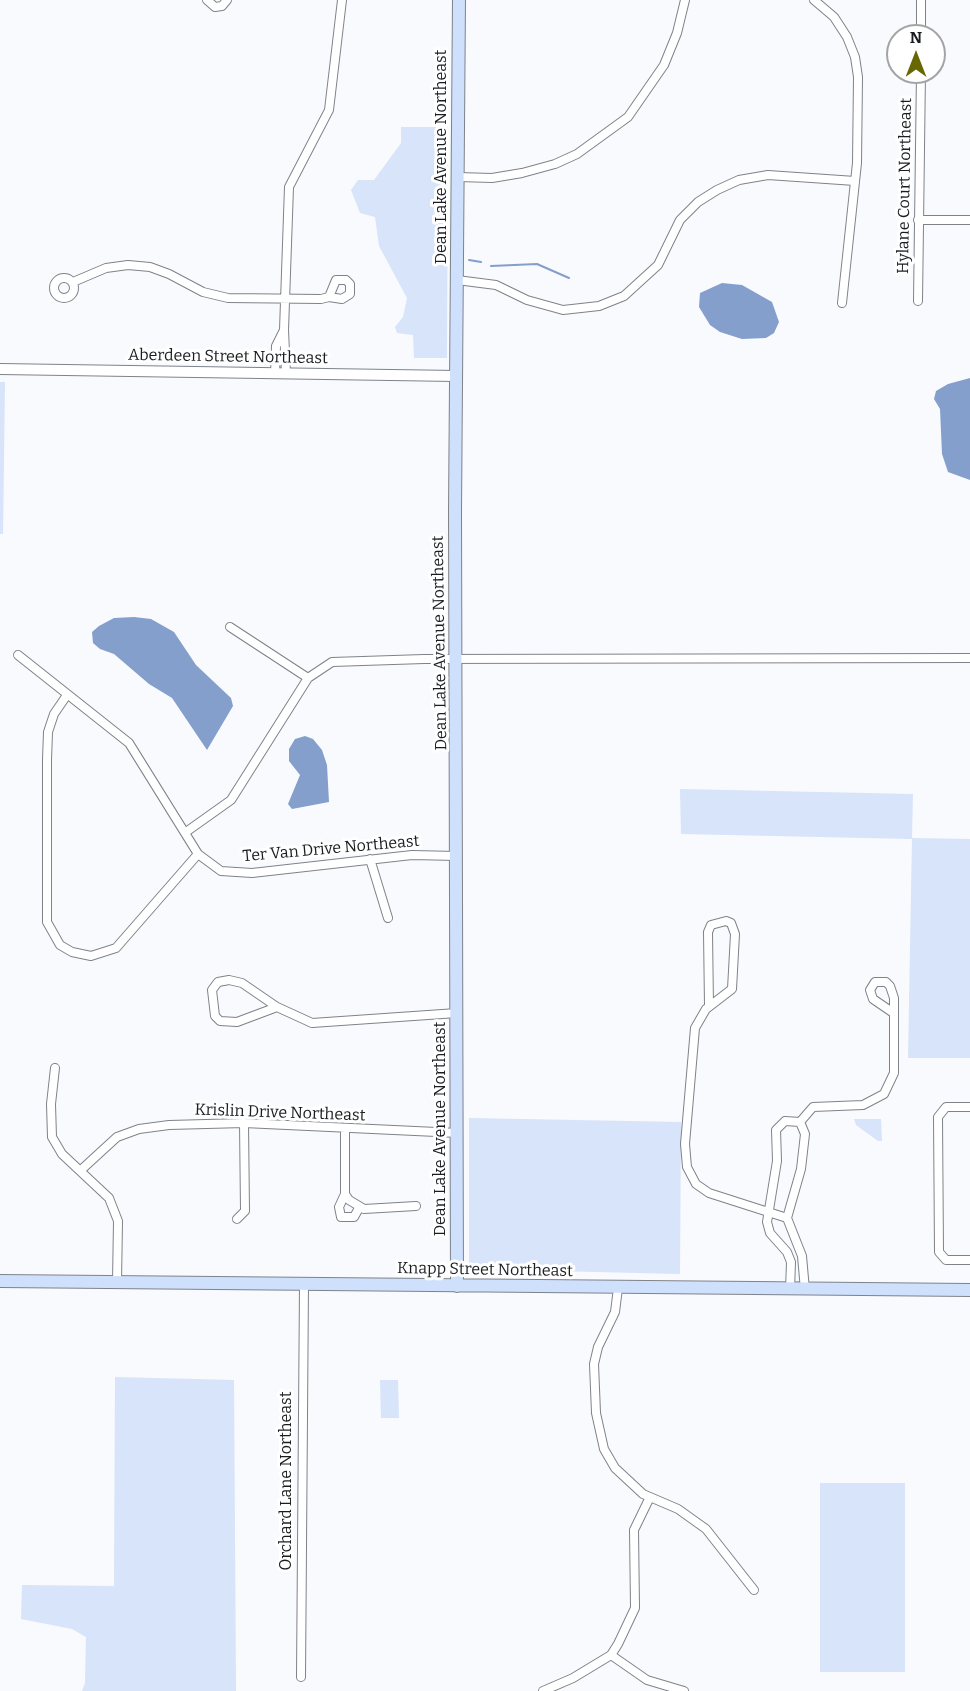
<!DOCTYPE html>
<html>
<head>
<meta charset="utf-8">
<style>
	body { margin:0 }
	#map { position:relative; width:970px; height:1691px; overflow:hidden; background:#f8fafd; font-family:Bitter,serif }
	canvas { display:block }
	.north { position:absolute; left:886px; top:24px; width:60px; height:60px; box-sizing:border-box; background:#fff; border:2px solid #a3a4a5; border-radius:50%; rotate:0deg; font-size:16px; font-weight:700; line-height:24px; text-align:center; color:#1a1c1f }
	.north::after { content:''; display:block; margin:auto; width:21px; height:27px; background:#676802; clip-path:polygon(50% 0,100% 100%,50% 72%,0 100%) }
</style>
</head>
<body>
<div id="map">
<canvas width="970" height="1691"></canvas>
<div class="north">N</div>
</div>
<script>
const ctx = document.querySelector('canvas').getContext('2d');
ctx.lineJoin = 'round';
function paint(path, color) { ctx.fillStyle = color; ctx.fill(path, 'evenodd'); }
const poly = rows => new Path2D(rows.map(r => 'M' + r).join(''));
function stroke(path, color, width, dash) { ctx.strokeStyle = color; ctx.lineWidth = width; ctx.lineCap = dash ? 'butt' : 'round'; ctx.setLineDash(dash || []); ctx.stroke(path); }
function write(font, color, halo, rows, align = 'center') {
  ctx.font = font + ' Bitter,serif'; ctx.lineWidth = 6; ctx.setLineDash([]); ctx.textBaseline = 'middle'; ctx.strokeStyle = halo; ctx.fillStyle = color; for (const [text, x, y, turn = 0] of rows) {
    ctx.save(); ctx.translate(x, y); ctx.rotate((+turn || 0) * Math.PI / 180); ctx.textAlign = isNaN(turn) ? turn : align; if (halo) ctx.strokeText(text, 0, 0); ctx.fillText(text, 0, 0); ctx.restore();
  }
}
paint(poly([
	[401,127,448,127,447,358,414,358,413,335,397,333,395,327,403,317,407,298,379,246,375,217,360,213,351,190,358,180,374,180,401,143],
	[0,382,5,382,3,534,0,534],
	[680,789,913,794,912,838,970,839,970,1058,908,1058,912,839,681,834],
	[469,1118,681,1122,680,1274,469,1269],
	[854,1119,881,1119,882,1141,878,1141,856,1125],
	[115,1377,234,1380,236,1691,82,1691,85,1683,86,1637,72,1629,21,1619,22,1585,114,1586],
	[380,1380,398,1380,399,1418,381,1418],
	[820,1483,905,1483,905,1672,820,1672]
]), '#d7e4f9');
paint(poly([
	[722,283,742,285,772,302,779,322,774,333,766,338,742,339,720,332,710,325,699,307,700,293],
	[970,378,970,480,948,472,942,454,940,409,934,399,936,391,948,384],
	[134,617,151,619,174,632,196,665,231,698,233,706,207,750,172,698,149,684,114,654,100,649,93,643,92,632,99,626,114,618],
	[305,736,313,739,322,750,327,765,329,802,292,809,288,804,300,775,289,761,289,749,295,739]
]), '#849fcc');
stroke(poly([
	[469,260,481,262],
	[491,266,537,264,569,278]
]), '#849fcc', 2);
const minor = poly([
	[207,0,215,7,222,6,227,0],
	[814,0,834,17,847,37,855,57,858,77,857,163,842,303],
	[921,36,921,0],
	[458,177,492,178,522,173,555,164,577,154,628,117,664,65,677,33,685,0],
	[918,220,970,220],
	'54 288a10 10 0 1 1 20 0a10 10 0 1 1-20 0Z',
	[457,280,496,285,527,300,563,310,599,306,624,296,658,265,680,220,698,202,717,190,739,180,768,175,855,181],
	[73,282,106,268,128,265,150,267,169,274,203,292,228,298,321,299,329,297,342,299,350,294,350,284,346,280,336,280,329,297],
	[918,301,921,72],
	[275,374,276,346,284,330],
	[286,374,284,330,289,187,329,110,342,0],
	[230,627,308,678],
	[18,655,129,743,198,854,221,871,252,873,412,855,457,856],
	[67,695,54,714,48,732,47,760,47,922,60,945,72,952,91,956,116,948,198,854],
	[186,832,231,800,308,678,332,662,424,659,970,658],
	[370,859,388,918],
	[229,980,242,983,277,1007,237,1022,220,1021,215,1016,212,990,218,982,229,980],
	[709,1006,708,932,711,925,726,921,731,923,735,934,732,989,706,1009,695,1028,685,1144,687,1167,696,1184,709,1193,787,1218],
	[277,1007,312,1023,457,1013],
	[55,1068,51,1104,52,1137,62,1154,109,1198,118,1221,117,1282],
	[970,1107,946,1107,938,1117,939,1252,946,1260,970,1260],
	[800,1122,813,1107,863,1105,884,1094,894,1073,894,998,890,986,886,982,875,982,870,990,873,999,892,1012],
	[800,1122,805,1134,801,1169,787,1218,802,1256,805,1290],
	[345,1129,345,1194,349,1200,364,1209,416,1206],
	[81,1170,117,1137,139,1129,169,1125,244,1123,458,1133],
	[345,1194,339,1207,341,1217,354,1217,359,1208],
	[237,1219,245,1211,244,1123],
	[618,1288,615,1312,598,1347,594,1364,596,1413,604,1449,615,1468,643,1494,678,1509,706,1529,754,1590],
	[790,1290,791,1262,787,1252,770,1233,767,1222,777,1161,776,1130,785,1121,800,1122],
	[611,1655,647,1680,684,1691],
	[301,1677,304,1284],
	[543,1691,573,1678,611,1655,618,1644,635,1608,634,1530,650,1497]
]);
const tertiary = poly([
	[0,369,456,376]
]);
const secondary = poly([
	[0,1281,970,1290],
	[457,1286,455,511,459,0]
]);
stroke(minor, '#7e838a', 10);
stroke(tertiary, '#7e838a', 12);
stroke(secondary, '#7e838a', 14);
stroke(minor, '#fff', 8);
stroke(tertiary, '#fff', 10);
stroke(secondary, '#cfe0fc', 12);
write('16px', '#1a1c1f', '#fff', [
	["Dean Lake Avenue Northeast",442,157,-90],
	["Hylane Court Northeast",905,186,-89],
	["Aberdeen Street Northeast",228,357,1],
	["Dean Lake Avenue Northeast",440,643,-91],
	["Ter Van Drive Northeast",331,849,-5],
	["Krislin Drive Northeast",280,1113,2],
	["Dean Lake Avenue Northeast",441,1129,-90],
	["Knapp Street Northeast",485,1270,1],
	["Orchard Lane Northeast",287,1481,-90]
]);
</script>
</body>
</html>
